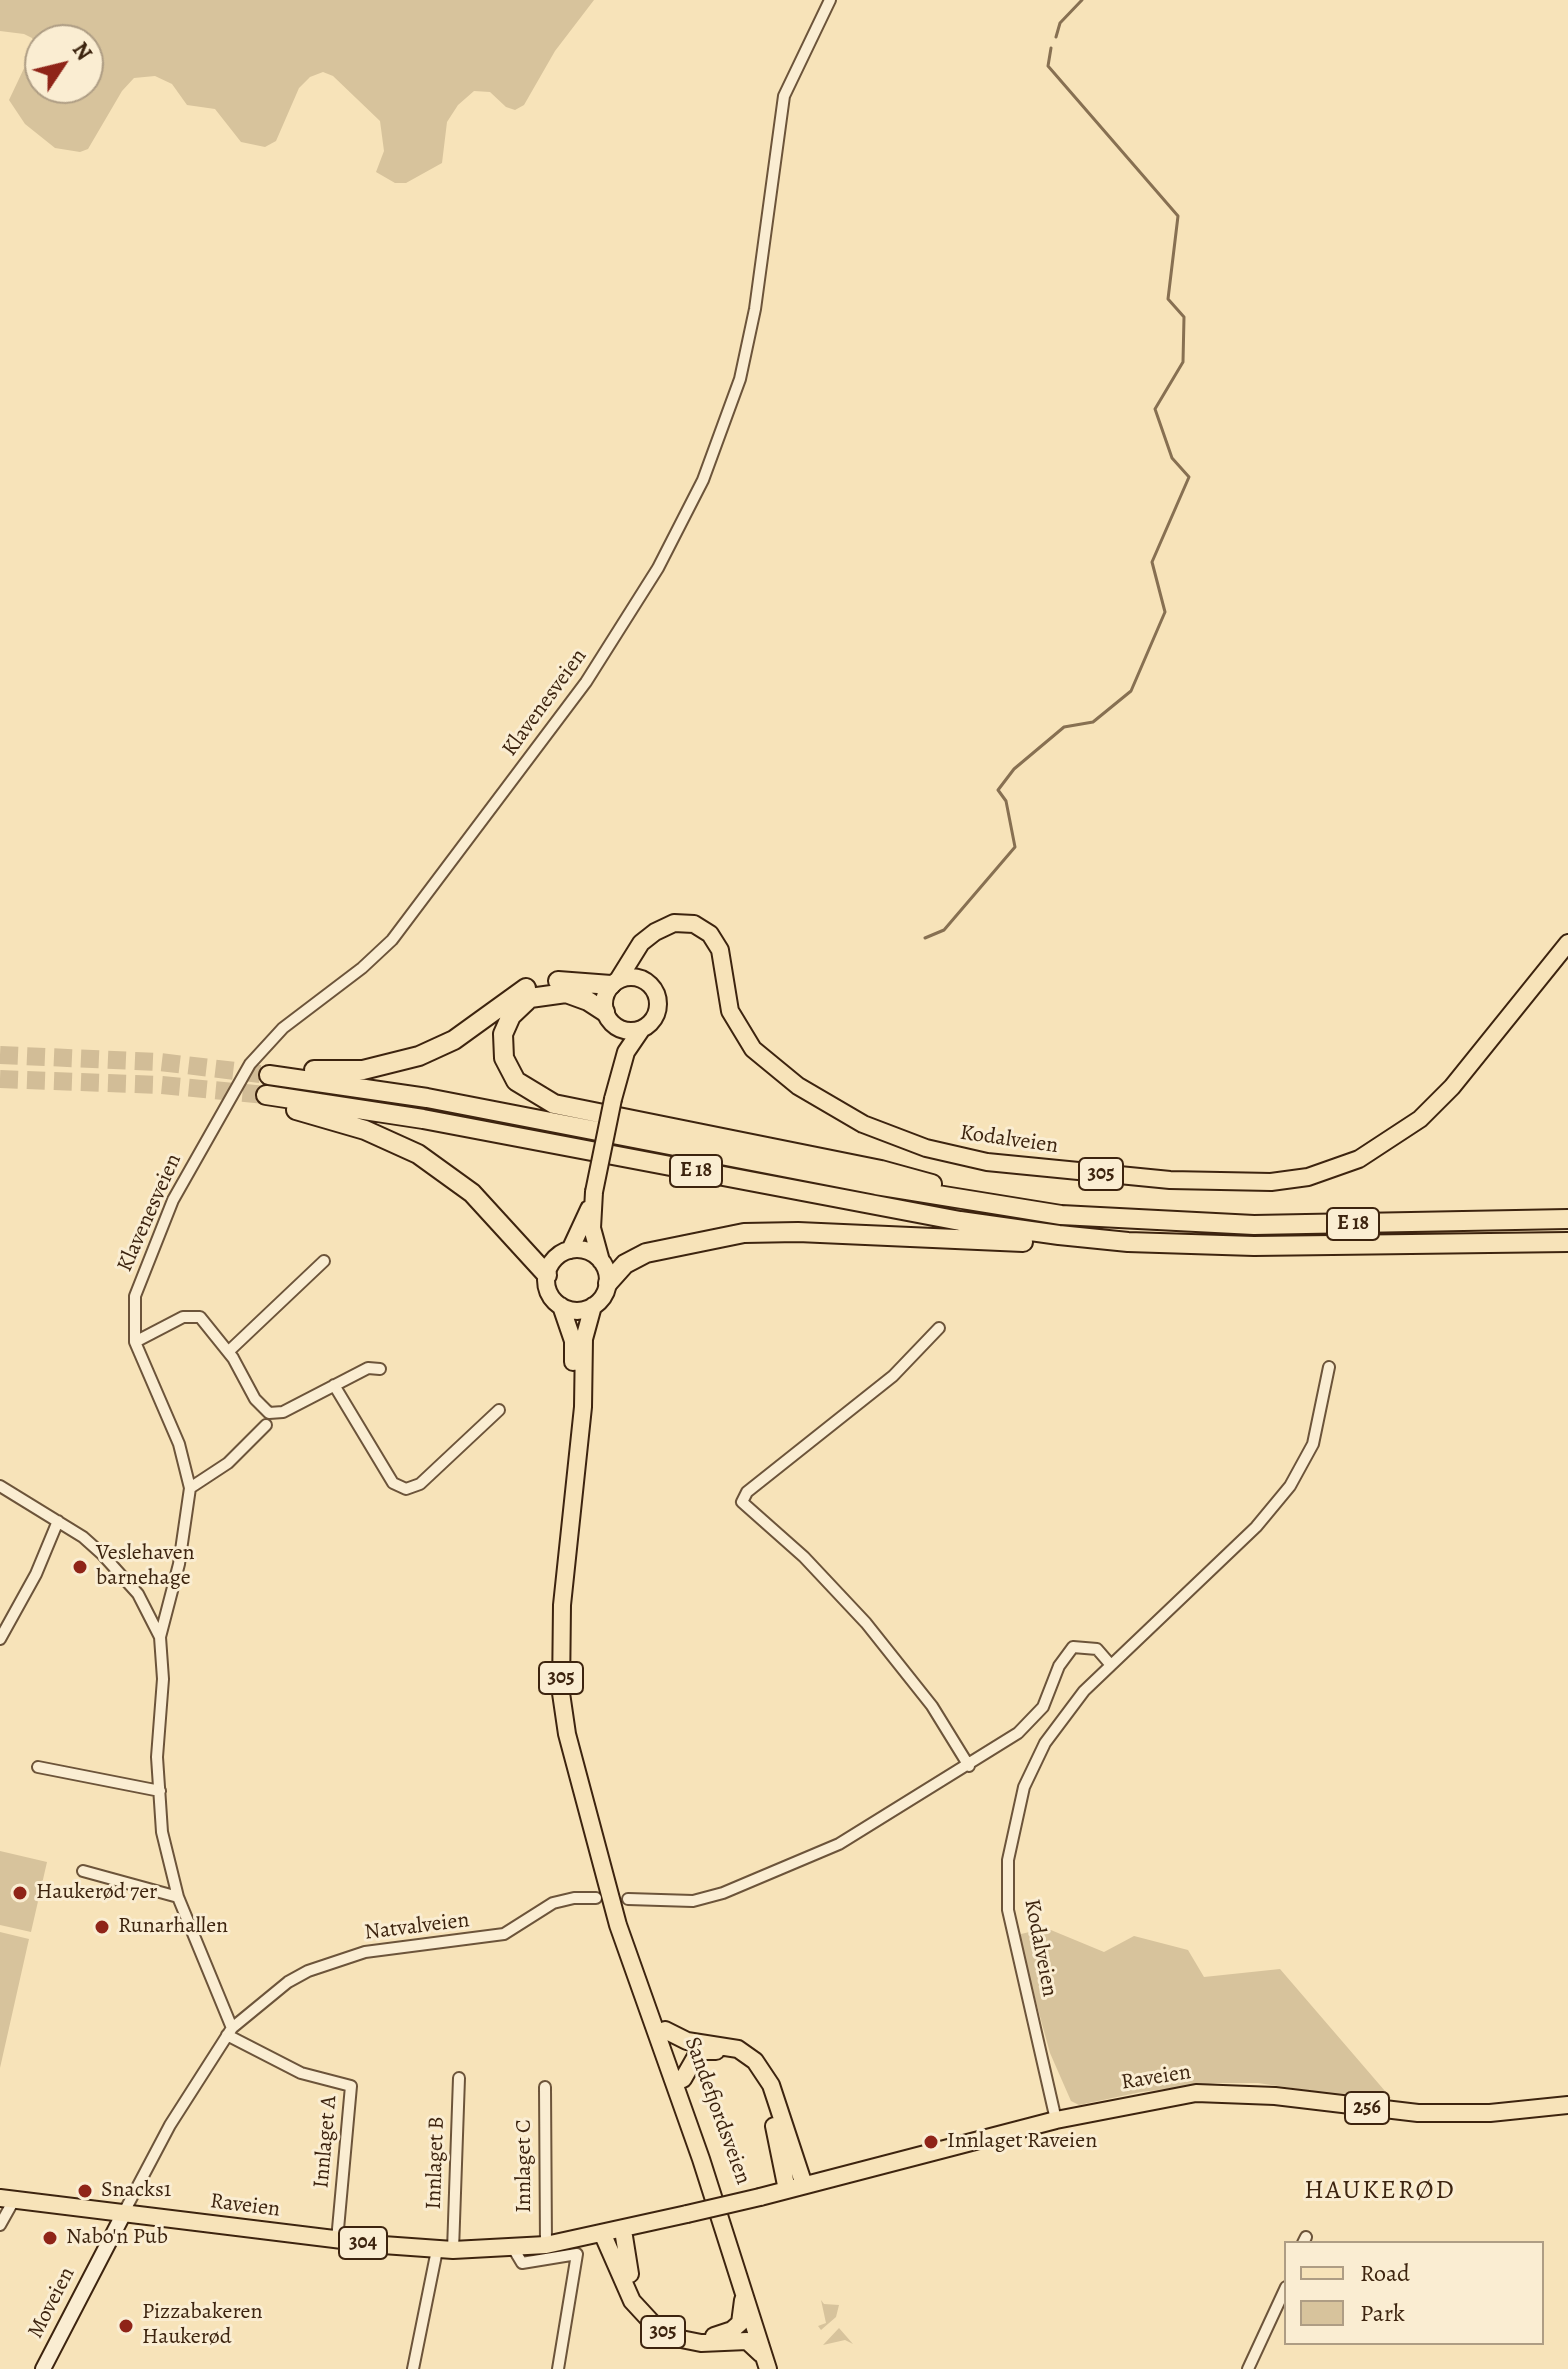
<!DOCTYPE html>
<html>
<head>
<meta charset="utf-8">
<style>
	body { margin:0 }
	#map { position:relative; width:1568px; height:2369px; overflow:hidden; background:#f7e3b9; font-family:Alegreya,serif }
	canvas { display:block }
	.legend { position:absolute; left:1284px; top:2241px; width:260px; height:104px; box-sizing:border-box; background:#faedd2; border:2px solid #ae9d84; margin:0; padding:10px 14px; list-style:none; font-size:24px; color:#3d240f }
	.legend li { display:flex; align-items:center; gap:16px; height:40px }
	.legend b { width:40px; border:2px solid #ae9d84 }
	.north { position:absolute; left:24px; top:24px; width:80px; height:80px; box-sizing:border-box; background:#faedd2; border:2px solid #ae9d84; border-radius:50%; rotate:55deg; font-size:22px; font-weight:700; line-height:32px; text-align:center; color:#3d240f }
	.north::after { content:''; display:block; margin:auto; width:28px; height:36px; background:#8f2418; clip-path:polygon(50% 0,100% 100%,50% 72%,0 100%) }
</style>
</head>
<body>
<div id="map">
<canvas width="1568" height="2369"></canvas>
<ul class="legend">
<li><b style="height:10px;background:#f7e3b9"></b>Road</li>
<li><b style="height:22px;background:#d7c39c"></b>Park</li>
</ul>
<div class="north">N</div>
</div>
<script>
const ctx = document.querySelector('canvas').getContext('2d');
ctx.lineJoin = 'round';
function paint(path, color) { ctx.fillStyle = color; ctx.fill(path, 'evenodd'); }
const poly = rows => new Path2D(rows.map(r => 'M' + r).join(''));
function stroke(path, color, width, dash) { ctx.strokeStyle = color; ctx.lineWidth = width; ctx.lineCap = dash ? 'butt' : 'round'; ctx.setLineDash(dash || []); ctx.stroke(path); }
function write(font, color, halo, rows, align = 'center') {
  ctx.font = font + ' Alegreya,serif'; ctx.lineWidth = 6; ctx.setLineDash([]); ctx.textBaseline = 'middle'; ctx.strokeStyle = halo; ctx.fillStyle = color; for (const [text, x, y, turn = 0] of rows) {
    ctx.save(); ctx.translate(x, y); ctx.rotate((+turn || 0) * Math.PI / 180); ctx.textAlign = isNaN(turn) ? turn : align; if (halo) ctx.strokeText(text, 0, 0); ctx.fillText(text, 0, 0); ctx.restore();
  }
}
paint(poly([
	[0,0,594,0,555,51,524,105,515,110,506,107,490,92,474,91,458,105,447,122,442,163,406,183,395,183,376,172,384,151,380,121,333,76,323,72,310,77,299,88,276,141,265,147,241,142,215,109,187,105,172,84,155,76,134,78,122,91,88,149,80,152,55,148,25,124,9,100,35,45,32,38,24,34,0,31],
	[88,40,88,88,40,88,40,40],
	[0,1851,47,1862,31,1932,0,1925],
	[1046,1928,1104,1952,1134,1936,1188,1950,1204,1977,1280,1969,1391,2098,1379,2101,1258,2083,1217,2083,1141,2092,1079,2105,1071,2101,1050,2053,1020,1944,1021,1934],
	[0,1932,29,1939,0,2068],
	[821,2300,824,2304,839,2305,836,2317,821,2330,818,2326,826,2323],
	[839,2328,853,2344,845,2340,823,2345]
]), '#d7c39c');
stroke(poly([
	[1056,37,1060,23,1082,0],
	[925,938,944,930,1015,847,1006,801,998,790,1014,769,1064,727,1093,722,1131,691,1165,612,1152,562,1189,477,1172,458,1155,409,1183,362,1184,317,1168,299,1178,216,1048,66,1051,48]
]), '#877052', 3);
stroke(poly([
	[0,1055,160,1062,269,1075],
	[0,1079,161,1085,266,1095]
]), '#d2bd97', 18, [18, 9]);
const street = poly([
	[939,1328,893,1376,747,1492,742,1502,804,1557,866,1623,932,1706,969,1766],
	[135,1342,183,1317,200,1317,233,1358,255,1399,269,1413,283,1412,368,1368,380,1369],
	[229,1351,324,1261],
	[334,1385,393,1483,406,1489,420,1484,499,1410],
	[0,1486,83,1537,102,1554,138,1594,160,1637],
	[190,1488,228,1463,266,1425],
	[0,1639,36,1574,58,1521],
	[38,1767,160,1791],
	[83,1871,178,1897],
	[628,1899,693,1901,723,1893,839,1844,1018,1733,1043,1707,1059,1666,1073,1647,1097,1649,1110,1664],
	[232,2028,178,1897,162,1832,157,1757,163,1679,160,1637,179,1564,190,1488,179,1444,135,1342,135,1296,173,1200,250,1064,283,1028,362,968,392,940,586,682,658,568,703,480,740,379,755,309,784,96,830,0],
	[227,2035,301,2073,351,2086,337,2240],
	[545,2087,546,2245],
	[1056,2120,1008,1910,1008,1860,1024,1787,1045,1743,1084,1691,1256,1527,1290,1486,1313,1444,1329,1367],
	[123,2214,170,2125,232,2028,288,1982,308,1971,365,1952,504,1934,553,1903,574,1898,596,1898],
	[0,2225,14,2200],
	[1303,2243,1306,2237],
	[513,2248,522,2263,577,2254,558,2369],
	[453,2250,459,2078],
	[413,2369,437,2250],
	[1248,2369,1286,2287]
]);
const secondary = poly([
	[43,2369,123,2215]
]);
const primary = poly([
	'604 1004a27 27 0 1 1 54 0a27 27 0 1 1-54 0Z',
	[618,980,641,943,655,932,674,923,694,924,710,934,720,950,730,1011,753,1049,798,1086,863,1124,926,1148,987,1162,1170,1180,1271,1182,1308,1177,1359,1159,1420,1119,1452,1087,1568,943],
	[613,1099,626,1052,641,1030],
	[594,1192,592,1228,601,1261],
	'546 1280a31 31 0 1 1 62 0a31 31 0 1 1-62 0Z',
	[570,1250,589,1209],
	[561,1306,573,1341,573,1362],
	[593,1306,584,1339,583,1407,562,1605,561,1693,567,1734,618,1925,701,2159,768,2369],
	[665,2030,687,2041,738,2049,755,2061,771,2085,804,2185],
	[683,2079,699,2051,716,2051],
	[774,2126,787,2190],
	[760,2197,1056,2120,1196,2093,1275,2096,1418,2113,1490,2113,1568,2105],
	[0,2198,383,2245,453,2250,546,2245,687,2214],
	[623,2230,630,2274],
	[603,2235,632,2301,656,2327,676,2338,701,2343,747,2341,761,2354],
	[714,2336,732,2330,740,2323,743,2300]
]);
const highway = poly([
	[558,981,611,985],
	[605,1012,588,1001,566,993,530,998,511,1016,503,1034,504,1058,516,1081,554,1104,881,1170,932,1184],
	[314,1070,363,1070,419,1056,454,1040,526,988],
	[269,1075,427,1098,876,1185,1061,1215,1254,1225,1568,1219],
	[266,1095,423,1119,960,1221,1059,1235,1128,1242,1254,1246,1568,1242],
	[296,1110,365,1130,418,1154,472,1193,547,1275],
	[608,1283,625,1264,646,1253,744,1233,798,1232,1023,1242]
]);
stroke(street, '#6c543a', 14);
stroke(secondary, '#3d240f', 18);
stroke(primary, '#3d240f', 20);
stroke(highway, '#3d240f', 22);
stroke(street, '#faedd2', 10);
stroke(secondary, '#faedd2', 14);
stroke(primary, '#f7e3b9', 16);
stroke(highway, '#f7e3b9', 18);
const primaryBridge = poly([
	[594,1192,613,1099],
	[687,2214,760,2197]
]);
stroke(primaryBridge, '#3d240f', 20, []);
stroke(primaryBridge, '#f7e3b9', 16);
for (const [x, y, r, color] of [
	[80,1567,8,"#8f2418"],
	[20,1893,8,"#8f2418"],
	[102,1927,8,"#8f2418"],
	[931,2142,8,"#8f2418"],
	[85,2191,8,"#8f2418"],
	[50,2238,8,"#8f2418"],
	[126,2326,8,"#8f2418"]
]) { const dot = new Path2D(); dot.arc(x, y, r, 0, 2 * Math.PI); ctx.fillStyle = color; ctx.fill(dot); stroke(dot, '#faedd2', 3); }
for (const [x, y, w] of [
	[696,1171,52],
	[1101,1174,44],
	[1353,1224,52],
	[561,1678,44],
	[1367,2108,44],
	[363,2243,48],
	[663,2332,44]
]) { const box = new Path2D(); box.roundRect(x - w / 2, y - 16, w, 32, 6); ctx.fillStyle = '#faedd2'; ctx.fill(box); stroke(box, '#3d240f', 2); }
write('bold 20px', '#3d240f', null, [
	["E 18",696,1171],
	["305",1101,1174],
	["E 18",1353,1224],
	["305",561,1678],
	["256",1367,2108],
	["304",363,2243],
	["305",663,2332]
]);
write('22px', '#3d240f', '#faedd2', [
	["Klavenesveien",545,703,-54],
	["Kodalveien",1009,1140,8],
	["Klavenesveien",150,1213,-66],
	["Natvalveien",417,1927,-7],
	["Kodalveien",1040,1948,79],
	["Raveien",1156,2078,-9],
	["Sandefjordsveien",717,2111,70],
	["Innlaget A",326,2142,-85],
	["Innlaget B",436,2163,-88],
	["Innlaget C",525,2166,-90],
	["Raveien",245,2206,7],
	["Moveien",52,2303,-63]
]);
write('22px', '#3d240f', '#faedd2', [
	["Veslehaven",96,1554],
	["barnehage",96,1579],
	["Haukerød 7er",36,1893],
	["Runarhallen",118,1927],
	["Innlaget Raveien",947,2142],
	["Snacks1",101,2191],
	["Nabo'n Pub",66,2238],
	["Pizzabakeren",142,2313],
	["Haukerød",142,2338]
], 'left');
ctx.letterSpacing = '2px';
write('26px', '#3d240f', '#faedd2', [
	["HAUKERØD",1380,2192]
]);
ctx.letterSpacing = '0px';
</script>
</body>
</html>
